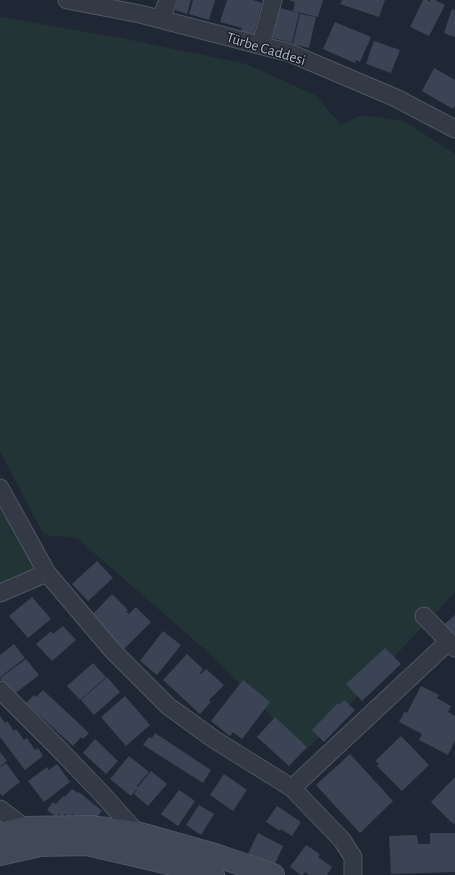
<!DOCTYPE html>
<html>
<head>
<meta charset="utf-8">
<style>
	body { margin:0 }
	canvas { display:block; background:#1f2734 }
</style>
</head>
<body>
<canvas width="455" height="875"></canvas>
<script>
const ctx = document.querySelector('canvas').getContext('2d');
ctx.lineJoin = 'round';
function paint(path, color) { ctx.fillStyle = color; ctx.fill(path, 'evenodd'); }
const poly = rows => new Path2D(rows.map(r => 'M' + r).join(''));
function stroke(path, color, width, dash) { ctx.strokeStyle = color; ctx.lineWidth = width; ctx.lineCap = dash ? 'butt' : 'round'; ctx.setLineDash(dash || []); ctx.stroke(path); }
function write(font, color, halo, rows, align = 'center') {
  ctx.font = font + ' "Alegreya Sans",sans-serif'; ctx.lineWidth = 3; ctx.setLineDash([]); ctx.textBaseline = 'middle'; ctx.strokeStyle = halo; ctx.fillStyle = color; for (const [text, x, y, turn = 0] of rows) {
    ctx.save(); ctx.translate(x, y); ctx.rotate((+turn || 0) * Math.PI / 180); ctx.textAlign = isNaN(turn) ? turn : align; if (halo) ctx.strokeText(text, 0, 0); ctx.fillText(text, 0, 0); ctx.restore();
  }
}
paint(poly([
	[0,17,121,38,246,64,315,95,341,125,361,115,404,121,455,154,455,592,306,751,209,653,77,538,44,535,0,451],
	[0,508,39,572,0,591]
]), '#223436');
paint(poly([
	[178,0,191,0,187,14,175,10],
	[193,0,215,0,209,20,189,14],
	[227,0,253,0,262,3,252,40,240,36,242,28,220,22],
	[289,0,323,0,318,17,293,11,295,2],
	[342,0,385,0,379,17,340,4],
	[423,0,427,0,430,2,430,0,435,0,445,5,429,36,410,27],
	[280,8,299,13,292,43,273,38],
	[452,9,455,10,455,37,444,33],
	[300,14,316,17,309,48,293,44],
	[335,22,371,37,360,62,356,60,355,63,323,49],
	[374,41,400,50,391,73,366,64],
	[434,68,455,80,455,106,453,109,422,91],
	[97,561,113,578,88,601,72,584],
	[112,594,128,610,126,611,129,614,136,607,151,622,124,649,91,616],
	[32,597,51,619,28,638,9,616],
	[455,615,455,642,442,626],
	[63,626,76,640,52,661,36,644,51,631,53,634],
	[163,631,181,645,157,675,140,661],
	[14,644,25,658,0,677,0,655],
	[385,648,401,664,362,701,346,684],
	[187,654,203,669,200,673,201,674,206,669,224,685,209,700,211,702,200,714,163,680],
	[26,659,39,675,13,695,0,678],
	[93,663,106,677,80,700,67,686],
	[107,677,120,692,94,715,81,700],
	[243,680,270,702,242,739,233,732,230,736,211,721],
	[421,686,439,695,437,698,451,706,448,712,455,716,455,740,448,755,419,740,422,734,399,722,405,711,407,713],
	[43,690,89,733,83,739,81,737,73,746,26,703,34,695,36,697],
	[125,696,150,725,126,746,101,717],
	[344,700,355,710,324,742,312,730,338,703,339,705],
	[0,716,5,723,7,721,14,731,16,729,24,740,27,738,35,750,38,748,43,756,25,770,0,737],
	[275,717,307,747,289,766,257,737],
	[155,733,211,770,203,783,143,745,149,737,152,738],
	[401,736,429,765,402,791,377,766,379,764,375,761],
	[95,739,118,761,106,774,83,753],
	[0,752,7,761,0,766],
	[350,754,393,801,360,833,316,785],
	[129,756,149,772,137,786,138,787,151,771,167,784,148,806,134,794,137,790,137,789,131,796,110,779],
	[6,763,20,782,2,796,0,793,0,767],
	[57,764,70,782,44,802,28,781,47,767,49,770],
	[224,774,247,790,233,811,210,795],
	[455,777,455,822,453,824,431,802],
	[72,789,78,793,79,792,102,811,93,822,85,820,79,815,77,818,72,814,69,817,65,814,62,817,59,814,56,817,47,810,53,802,56,804,63,796,65,797],
	[179,790,195,801,178,826,161,814],
	[199,805,214,814,201,835,186,825],
	[277,806,301,822,292,836,281,829,280,831,266,822],
	[258,833,283,846,273,868,247,856],
	[430,833,455,833,455,872,391,874,389,836,417,835,418,844,430,844],
	[306,845,320,854,318,857,332,867,327,875,309,875,305,872,303,875,301,875,290,867]
]), '#3b4455');
const minor = poly([
	[67,0,140,14,290,53,396,98,455,129],
	[161,19,168,0],
	[261,45,273,0],
	[0,488,47,573,113,651,168,706,215,740,292,788,342,840,353,857,353,875],
	[0,593,47,573],
	[424,616,455,648],
	[0,690,58,748,104,796,137,833],
	[292,788,448,642],
	[0,809,25,828]
]);
const secondary = poly([
	[0,834,25,828,90,827,137,833,215,855,273,875],
	[0,854,40,845,87,844,203,871,213,875]
]);
stroke(minor, '#505663', 19);
stroke(secondary, '#505663', 24);
stroke(minor, '#333945', 17);
stroke(secondary, '#414858', 22);
write('15px', '#acb3c2', '#181e29', [
	["Türbe Caddesi",266,49,17]
]);
</script>
</body>
</html>
